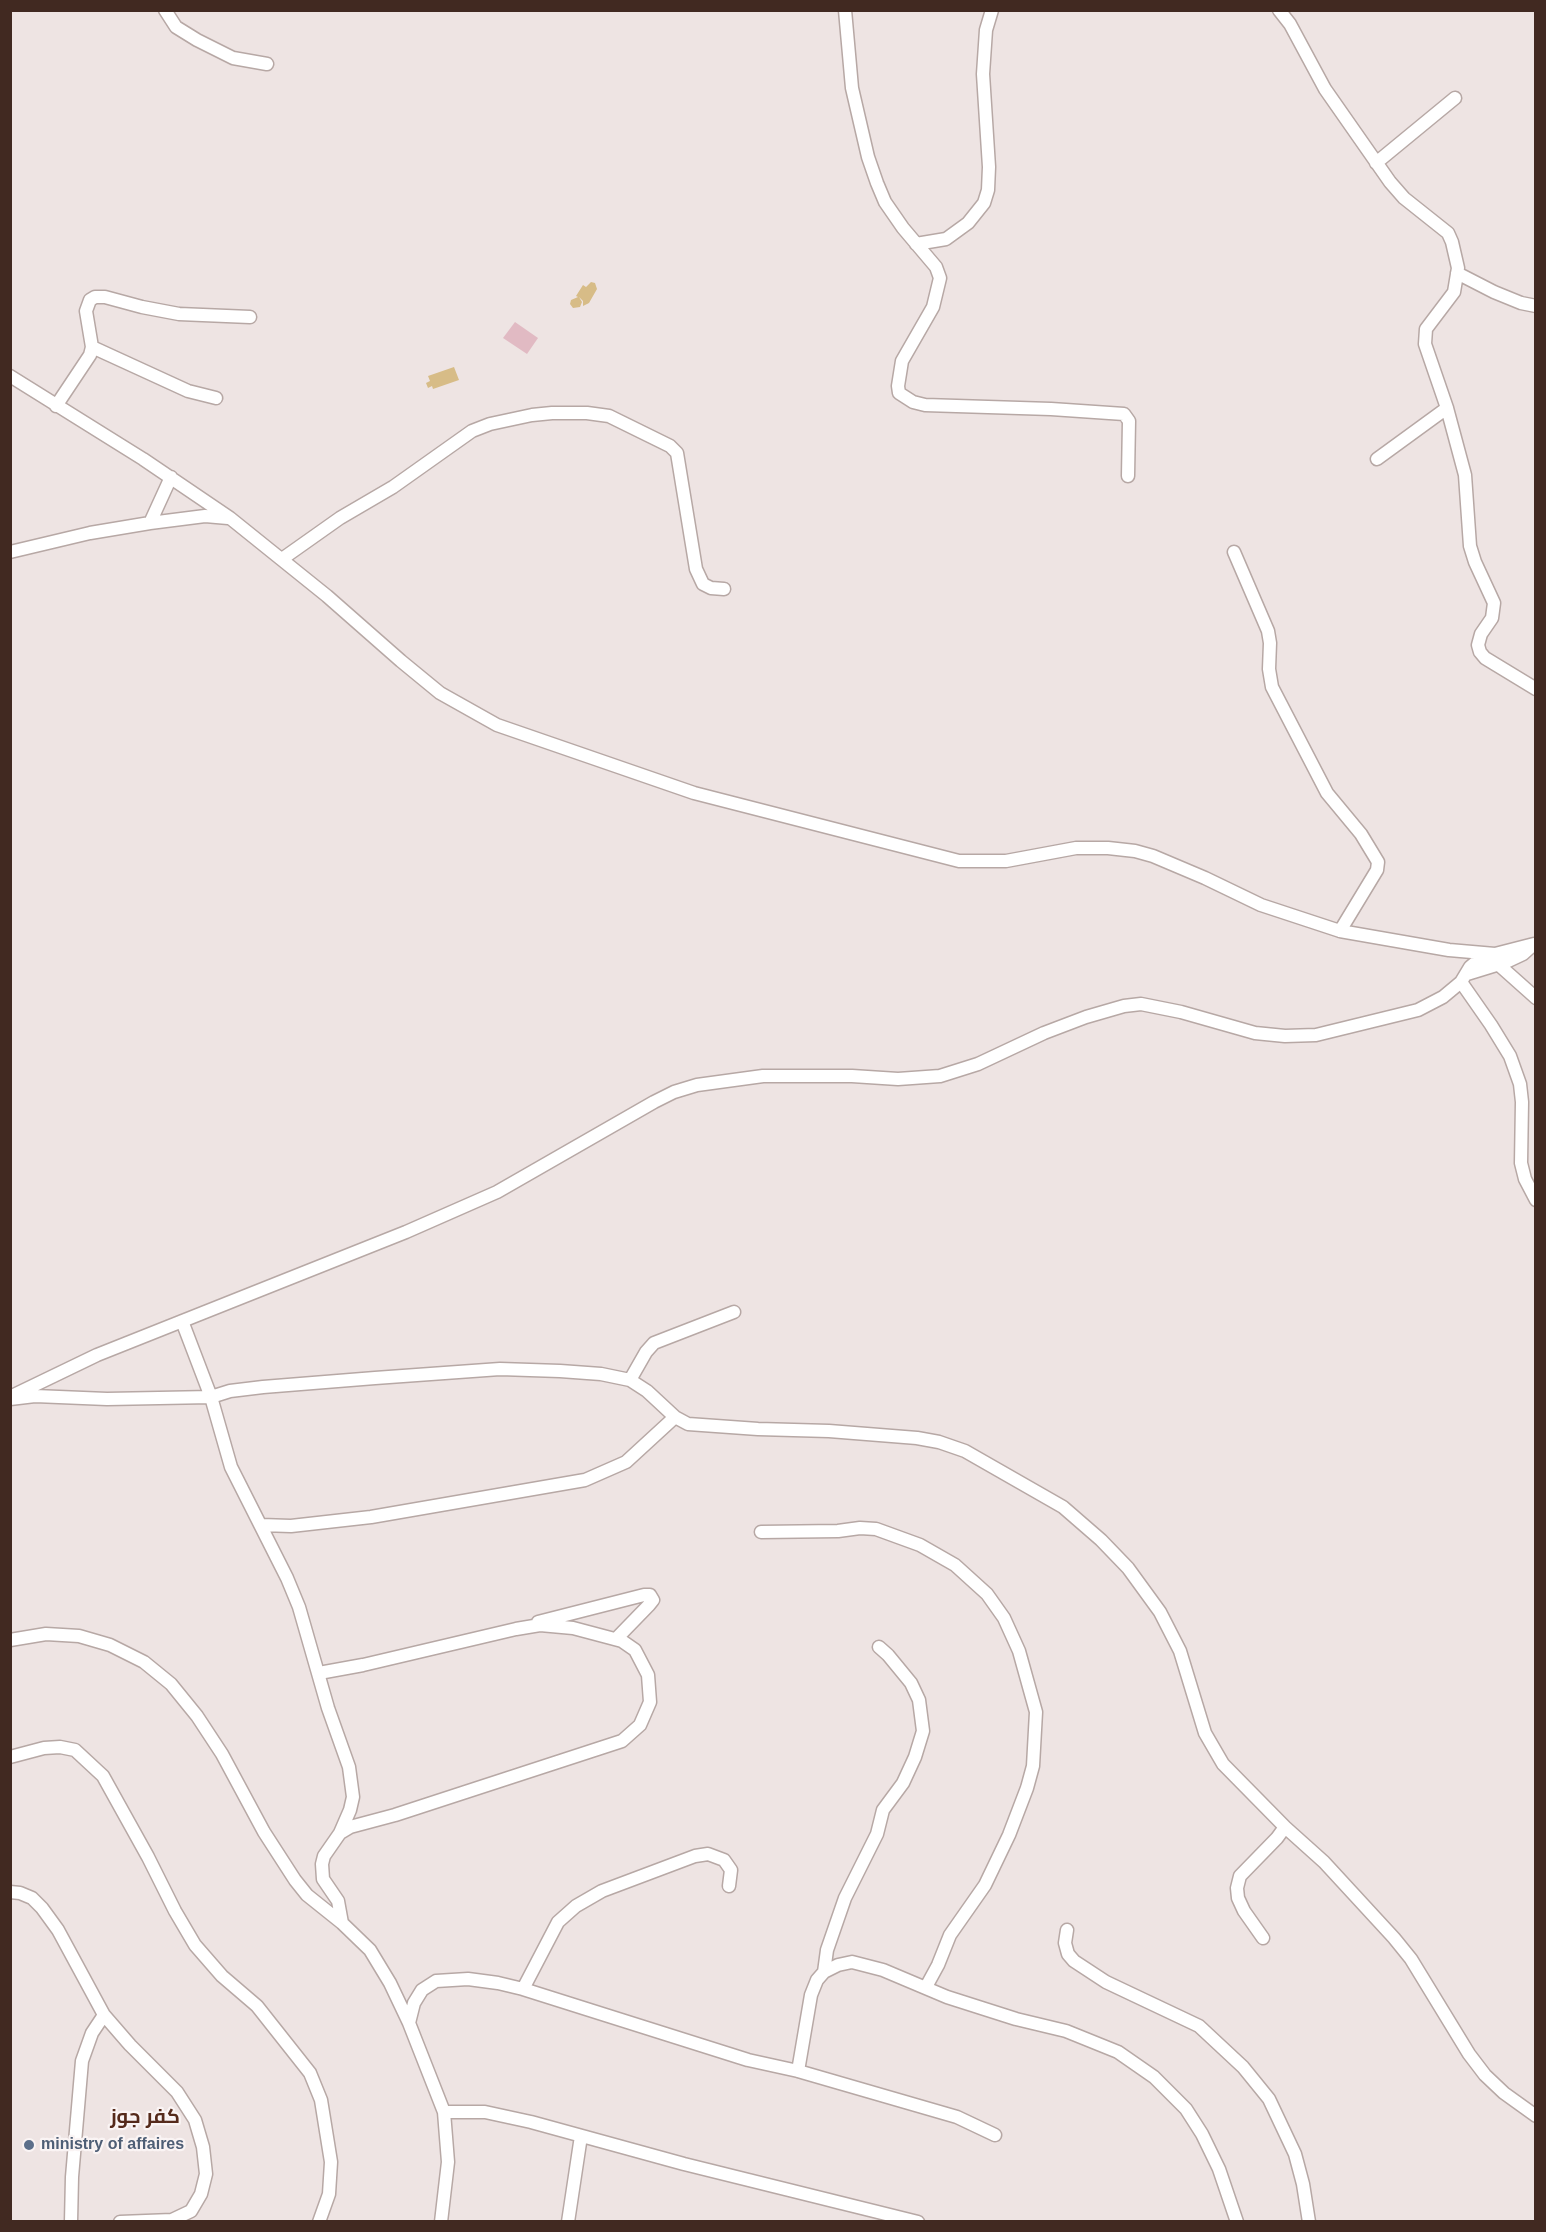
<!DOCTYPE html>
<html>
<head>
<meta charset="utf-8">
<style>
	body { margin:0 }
	#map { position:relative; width:1546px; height:2232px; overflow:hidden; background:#eee4e3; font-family:Helvetica,sans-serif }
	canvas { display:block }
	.frame { position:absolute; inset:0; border:12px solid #412921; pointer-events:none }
</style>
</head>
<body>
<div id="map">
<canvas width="1546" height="2232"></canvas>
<div class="frame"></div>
</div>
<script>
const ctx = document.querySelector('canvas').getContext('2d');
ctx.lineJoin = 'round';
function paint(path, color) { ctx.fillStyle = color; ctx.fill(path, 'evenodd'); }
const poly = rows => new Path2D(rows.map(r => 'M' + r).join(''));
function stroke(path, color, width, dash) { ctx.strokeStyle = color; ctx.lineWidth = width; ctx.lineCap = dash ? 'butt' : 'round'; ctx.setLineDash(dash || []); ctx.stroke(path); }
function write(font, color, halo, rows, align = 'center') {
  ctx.font = font + ' Helvetica,Cairo,sans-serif'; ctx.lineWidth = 4.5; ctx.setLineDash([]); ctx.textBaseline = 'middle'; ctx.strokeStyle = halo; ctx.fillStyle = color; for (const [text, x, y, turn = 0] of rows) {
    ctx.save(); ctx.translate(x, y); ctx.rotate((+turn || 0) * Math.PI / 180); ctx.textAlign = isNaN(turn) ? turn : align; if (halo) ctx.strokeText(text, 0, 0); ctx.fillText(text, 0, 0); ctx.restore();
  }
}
paint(poly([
	[515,322,538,338,527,354,503,338]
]), '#e1bac3');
paint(poly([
	[591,282,595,283,597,289,589,303,583,306,583,301,579,297,582,302,580,307,573,308,570,304,571,300,578,297,576,296,583,285,586,287],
	[454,367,459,380,433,389,432,386,428,388,426,383,430,381,428,376]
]), '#d7bc87');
const minor = poly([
	[165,10,176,27,197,40,233,58,267,64],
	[845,10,852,88,868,157,877,183,885,202,903,228,936,267,940,278,933,307,902,361,898,386,899,393,913,402,925,405,1051,409,1124,414,1129,421,1128,476],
	[1279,10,1290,24,1325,89,1390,182,1404,198,1448,233,1452,242,1458,268,1454,292,1426,329,1425,344,1447,408,1465,475,1470,546,1475,562,1494,603,1492,618,1481,634,1478,645,1480,652,1485,658,1536,689],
	[1376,163,1455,98],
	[916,244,946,239,968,223,984,203,988,190,989,167,983,74,986,30,992,10],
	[1457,273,1494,292,1521,303,1536,306],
	[92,347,188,391,216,398],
	[10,376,143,459,230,518,327,596,401,661,440,693,497,725,694,793,959,861,1006,861,1076,848,1108,848,1135,851,1153,856,1205,878,1261,905,1340,931,1449,950,1495,954,1506,962],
	[56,406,90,355,92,347,86,311,90,300,95,297,105,297,142,307,179,314,250,317],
	[1377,459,1447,408],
	[150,523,171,477],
	[10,552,90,533,150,523,205,516,228,518],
	[1234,552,1268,631,1270,643,1269,669,1272,687,1327,793,1361,834,1378,862,1377,870,1340,931],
	[282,559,340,518,393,487,472,431,490,424,532,415,552,413,587,413,609,416,670,446,677,453,696,569,703,584,711,588,724,589],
	[1499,965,1536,998],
	[1467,974,1506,962,1523,954,1533,945],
	[1461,982,1491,1025,1510,1056,1520,1084,1522,1102,1521,1163,1525,1179,1536,1200],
	[182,1321,211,1397,231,1467,287,1578,299,1607,328,1708,349,1767,353,1797,350,1810,340,1833,324,1856,322,1864,323,1879,338,1901,342,1923],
	[630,1380,646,1352,654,1343,734,1312],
	[12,1396,97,1355,406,1232,497,1192,654,1102,674,1092,697,1085,763,1076,852,1076,898,1079,940,1076,978,1064,1044,1033,1086,1017,1124,1006,1141,1004,1181,1012,1255,1033,1285,1036,1316,1035,1418,1010,1443,997,1461,982,1470,967,1476,962,1495,954,1534,944],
	[10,1399,35,1396,107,1399,211,1397,230,1391,263,1387,375,1378,500,1369,560,1371,601,1374,630,1380,647,1391,675,1417,688,1424,758,1429,829,1431,917,1438,939,1442,965,1451,1063,1507,1101,1540,1128,1568,1160,1612,1180,1651,1205,1733,1223,1764,1285,1827,1324,1862,1394,1938,1411,1959,1469,2054,1485,2075,1504,2093,1536,2116],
	[261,1525,291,1526,371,1517,585,1480,626,1462,675,1417],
	[761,1532,838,1531,860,1528,876,1529,920,1545,955,1565,987,1594,1004,1618,1019,1651,1036,1712,1033,1766,1027,1788,1009,1835,985,1885,950,1935,938,1965,926,1987],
	[538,1622,644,1595,650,1595,653,1600,649,1605,616,1639],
	[10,1640,46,1634,79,1636,110,1645,144,1662,171,1684,197,1716,222,1754,264,1832,295,1880,307,1895,342,1923,370,1950,390,1983,409,2023,444,2112,448,2162,441,2222],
	[319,1673,363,1665,516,1629,540,1625,573,1628,622,1641,635,1650,648,1675,650,1702,640,1725,622,1741,395,1815,350,1827,340,1833],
	[10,1757,44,1748,60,1747,75,1750,103,1776,148,1857,175,1911,195,1945,222,1976,257,2006,310,2073,321,2100,331,2162,329,2194,319,2222],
	[10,1892,20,1893,32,1898,42,1908,58,1930,104,2015,130,2045,177,2092,195,2120,203,2147,206,2174,201,2194,191,2211,172,2220,120,2222],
	[1067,1930,1065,1943,1068,1954,1074,1961,1106,1982,1199,2026,1243,2067,1269,2099,1295,2154,1303,2184,1309,2222],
	[1263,1938,1244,1911,1238,1898,1237,1888,1240,1876,1277,1838,1285,1827],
	[824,1972,827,1950,845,1898,877,1834,883,1810,903,1783,915,1757,923,1731,919,1700,911,1683,888,1655,879,1647],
	[523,1989,558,1922,576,1906,602,1891,695,1856,708,1854,724,1860,731,1870,729,1886],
	[409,2023,414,2003,422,1990,436,1981,468,1979,498,1983,523,1989,748,2060,798,2071,957,2117,995,2135],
	[798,2071,811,1995,817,1980,824,1972,838,1965,852,1962,883,1970,947,1997,1016,2019,1066,2031,1118,2052,1154,2077,1186,2109,1202,2134,1219,2169,1237,2222],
	[444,2112,485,2112,531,2122,684,2164,918,2222],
	[71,2222,72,2177,82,2061,92,2033,104,2015],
	[568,2222,581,2136]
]);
stroke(minor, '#b7a8a5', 15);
stroke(minor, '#fff', 12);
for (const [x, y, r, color] of [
	[29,2145,6,"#5c6f8a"]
]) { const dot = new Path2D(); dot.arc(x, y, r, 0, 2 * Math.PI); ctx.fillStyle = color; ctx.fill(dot); stroke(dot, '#faf4f4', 2); }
write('bold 16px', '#4e5e75', '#faf4f4', [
	["ministry of affaires",41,2145]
], 'left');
write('bold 20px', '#552a1b', '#faf4f4', [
	["كفر جوز",145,2117]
]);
</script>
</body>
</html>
